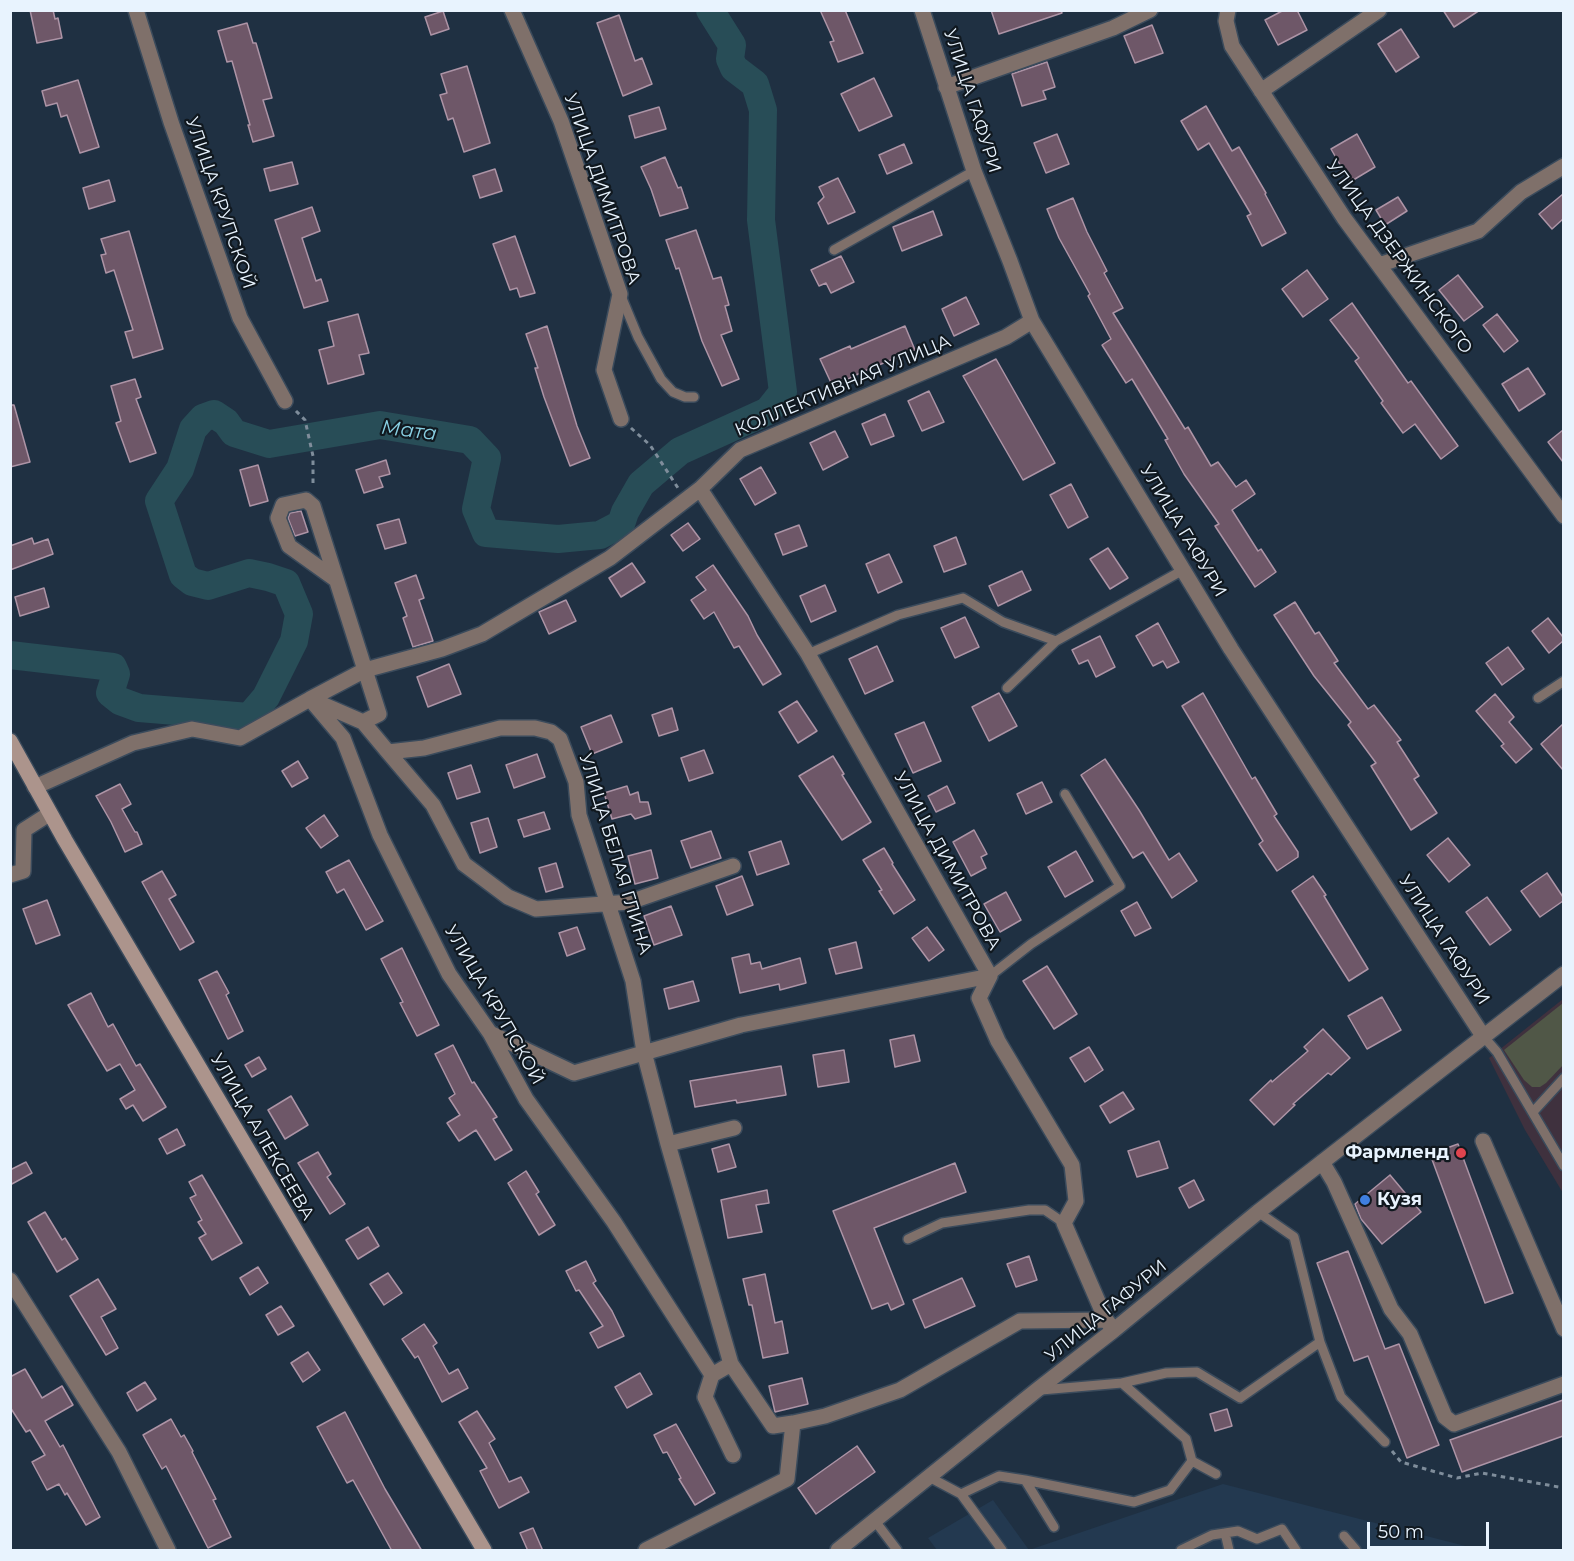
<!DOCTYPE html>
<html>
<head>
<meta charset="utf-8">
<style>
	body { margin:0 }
	#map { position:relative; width:1574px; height:1561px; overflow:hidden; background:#1f3042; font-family:Montserrat,sans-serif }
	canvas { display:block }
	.frame { position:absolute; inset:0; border:12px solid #e8f3fe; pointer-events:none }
	.scale { position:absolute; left:1367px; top:1522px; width:122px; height:27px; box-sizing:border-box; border:3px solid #e8f3fe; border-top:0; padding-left:8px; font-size:18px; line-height:21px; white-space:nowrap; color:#e8f3fe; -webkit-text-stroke:4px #10181f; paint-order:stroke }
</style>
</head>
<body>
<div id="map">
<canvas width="1574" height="1561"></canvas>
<div class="frame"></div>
<div class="scale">50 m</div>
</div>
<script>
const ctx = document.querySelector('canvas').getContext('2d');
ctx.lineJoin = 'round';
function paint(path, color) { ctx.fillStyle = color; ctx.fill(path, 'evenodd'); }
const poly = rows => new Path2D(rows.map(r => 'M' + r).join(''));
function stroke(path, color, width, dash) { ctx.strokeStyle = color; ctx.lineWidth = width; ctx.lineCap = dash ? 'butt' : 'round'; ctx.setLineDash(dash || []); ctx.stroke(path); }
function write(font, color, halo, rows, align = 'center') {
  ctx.font = font + ' Montserrat,sans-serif'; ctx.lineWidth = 4.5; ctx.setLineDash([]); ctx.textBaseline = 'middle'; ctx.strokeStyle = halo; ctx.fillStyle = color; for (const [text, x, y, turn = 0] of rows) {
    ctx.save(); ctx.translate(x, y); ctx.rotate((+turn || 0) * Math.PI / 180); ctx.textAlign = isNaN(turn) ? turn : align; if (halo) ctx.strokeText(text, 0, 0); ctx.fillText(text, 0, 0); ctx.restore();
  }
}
paint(poly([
	[1223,1484,1481,1550,937,1550,928,1538,993,1500,1029,1550]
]), '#233950');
paint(poly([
	[1563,999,1563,1193,1525,1130,1489,1058]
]), '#3f313e');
paint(poly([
	[1563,1003,1563,1065,1546,1083,1540,1087,1532,1087,1524,1080,1504,1050]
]), '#505747');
stroke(poly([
	[10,655,113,667,116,674,110,693,120,701,139,708,249,717,266,697,294,641,299,614,286,583,268,577,249,573,208,586,192,582,183,575,159,501,180,469,193,429,203,418,214,414,226,422,234,433,269,444,380,425,470,440,487,458,476,509,486,533,558,539,600,535,621,524,625,512,641,484,680,451,768,411,783,392,761,220,763,110,755,84,734,68,730,59,732,45,710,10]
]), '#284d57', 28);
const building = poly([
	[30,10,53,10,55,19,58,18,62,38,37,43,30,10],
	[820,10,845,10,863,53,838,62,830,42,834,41,820,10],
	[991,10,1061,10,1062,13,999,34,991,10],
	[1284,10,1297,10,1307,30,1278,45,1265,20,1284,10],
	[1443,10,1480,10,1454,27,1443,10],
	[443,11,449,29,431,35,425,17,443,11],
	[619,15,635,61,642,58,652,84,623,96,597,23,619,15],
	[247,23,253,43,256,43,272,98,263,100,274,136,253,142,248,125,250,125,232,61,227,62,218,31,247,23],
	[1152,25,1163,53,1135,63,1124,36,1152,25],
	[1401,29,1419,57,1396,72,1378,44,1401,29],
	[1047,62,1055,87,1043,91,1046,99,1022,106,1012,74,1047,62],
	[467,66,490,143,464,152,453,118,448,120,440,95,447,93,441,74,467,66],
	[874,78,892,116,859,131,841,94,874,78],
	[78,80,99,147,80,153,67,115,61,117,57,103,46,106,42,91,78,80],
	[1206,106,1232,151,1239,147,1266,193,1265,194,1286,233,1262,246,1247,216,1251,214,1209,143,1198,150,1181,121,1206,106],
	[659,107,666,129,635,138,629,116,659,107],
	[1057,134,1069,164,1046,173,1034,143,1057,134],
	[1357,134,1375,167,1350,182,1331,149,1357,134],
	[904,144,912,163,887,174,879,155,904,144],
	[665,157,678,188,681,187,688,208,660,216,651,189,641,167,665,157],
	[292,162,298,184,270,191,264,169,292,162],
	[495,169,502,191,480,198,473,176,495,169],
	[838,178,855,212,828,224,818,203,824,197,819,187,838,178],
	[109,180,115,201,89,209,83,188,109,180],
	[1563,194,1563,219,1552,229,1539,214,1563,194],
	[1398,197,1407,211,1385,225,1376,210,1398,197],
	[1073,198,1087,232,1107,271,1104,273,1123,308,1113,313,1185,429,1188,427,1211,466,1218,462,1236,487,1246,480,1255,494,1232,510,1258,551,1261,549,1276,572,1255,587,1215,526,1219,524,1184,474,1165,440,1168,439,1132,379,1126,383,1102,345,1111,339,1088,296,1090,294,1059,238,1047,209,1073,198],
	[312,207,320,231,302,238,316,281,321,279,328,301,304,308,275,220,312,207],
	[933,211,942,235,902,251,893,227,933,211],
	[696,230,713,279,721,277,729,305,725,306,732,331,721,335,739,379,722,386,702,341,679,268,676,269,666,240,696,230],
	[129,231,163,349,133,358,125,332,133,330,114,270,106,273,101,255,106,254,101,239,129,231],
	[515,236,535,293,520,297,517,288,510,290,493,244,515,236],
	[841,256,854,282,831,293,826,283,819,286,811,270,841,256],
	[1307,270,1328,299,1303,317,1282,289,1307,270],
	[1458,275,1483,307,1464,321,1439,290,1458,275],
	[966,297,979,324,954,336,942,309,966,297],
	[1352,303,1408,383,1411,381,1458,446,1441,459,1415,424,1403,433,1381,403,1383,401,1355,361,1359,358,1330,320,1352,303],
	[358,314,369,353,359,355,364,374,328,384,319,350,334,346,328,322,358,314],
	[1497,314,1518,341,1504,352,1483,325,1497,314],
	[547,326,577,426,590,458,570,466,544,397,535,368,538,368,526,334,547,326],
	[905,326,915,350,862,372,833,387,820,359,850,346,851,349,905,326],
	[996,359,1055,463,1023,480,963,376,996,359],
	[1528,368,1545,394,1519,411,1502,384,1528,368],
	[135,379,141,397,136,399,156,453,130,462,116,423,121,421,111,386,135,379],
	[929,391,944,422,922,431,908,401,929,391],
	[10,405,14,405,30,462,10,467,10,405],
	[885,414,894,436,871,445,862,424,885,414],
	[1563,430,1563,462,1548,442,1563,430],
	[835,431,848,457,823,470,810,443,835,431],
	[386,460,390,474,379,477,383,487,364,493,356,470,386,460],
	[258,465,268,501,250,506,240,470,258,465],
	[761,467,776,493,755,505,740,479,761,467],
	[1071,484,1088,517,1068,528,1050,495,1071,484],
	[301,511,308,532,295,536,288,518,290,513,301,511],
	[399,519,406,543,385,549,377,525,399,519],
	[688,523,700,539,683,551,671,535,688,523],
	[799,525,807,546,783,555,775,534,799,525],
	[956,537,966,564,944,572,934,546,956,537],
	[32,538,34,544,48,539,53,554,10,570,10,546,32,538],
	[1108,548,1128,578,1110,589,1090,559,1108,548],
	[889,554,902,582,878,593,866,564,889,554],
	[632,563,645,582,621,597,609,578,632,563],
	[713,565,748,616,757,635,781,674,763,685,739,646,734,648,714,612,704,619,691,600,706,590,696,577,713,565],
	[1022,571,1031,590,998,606,989,586,1022,571],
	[416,575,424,598,419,600,433,641,413,647,403,618,407,616,395,583,416,575],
	[825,585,836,611,811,622,800,596,825,585],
	[44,588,49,607,20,616,15,597,44,588],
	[566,600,576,621,549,634,539,612,566,600],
	[1295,602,1315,634,1319,632,1338,661,1334,663,1368,709,1374,705,1401,740,1397,742,1419,776,1414,779,1437,813,1411,830,1371,766,1376,763,1348,725,1351,722,1314,676,1274,615,1295,602],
	[965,617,979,647,955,658,941,628,965,617],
	[1548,618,1563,637,1563,641,1549,653,1532,631,1548,618],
	[1158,623,1179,662,1167,668,1163,661,1153,666,1136,636,1158,623],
	[1100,636,1115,667,1096,677,1088,660,1079,664,1072,650,1100,636],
	[877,646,893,681,865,694,849,659,877,646],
	[1508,647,1524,669,1502,685,1486,663,1508,647],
	[449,664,461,694,428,707,417,677,449,664],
	[999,693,1017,726,989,741,972,707,999,693],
	[1203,693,1252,779,1255,777,1277,814,1274,816,1298,852,1298,857,1277,871,1259,844,1263,841,1182,706,1203,693],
	[1495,694,1514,717,1509,722,1532,749,1516,763,1501,746,1504,744,1476,711,1495,694],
	[797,701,817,731,798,743,779,712,797,701],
	[672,708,678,730,659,736,652,715,672,708],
	[611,715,622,742,592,754,581,727,611,715],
	[924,722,941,761,913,773,895,734,924,722],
	[1563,724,1563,770,1541,744,1563,724],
	[704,750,713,773,689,781,681,758,704,750],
	[537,754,545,777,514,788,506,765,537,754],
	[833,756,844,774,842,775,871,822,842,840,799,776,833,756],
	[1105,759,1139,810,1169,860,1179,853,1197,881,1172,898,1143,852,1133,858,1081,775,1105,759],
	[298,761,308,778,292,787,282,771,298,761],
	[471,765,480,792,457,799,448,773,471,765],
	[1042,782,1052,802,1026,814,1017,794,1042,782],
	[120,784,131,804,122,809,135,832,137,832,142,844,125,852,111,822,96,796,120,784],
	[627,786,630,795,638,792,640,802,648,802,651,814,635,819,631,814,612,819,604,793,627,786],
	[947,786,955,803,936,812,928,796,947,786],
	[544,812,550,829,524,837,518,820,544,812],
	[324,815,338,836,321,848,306,828,324,815],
	[488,818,497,847,480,853,471,823,488,818],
	[974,830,987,854,981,857,986,868,971,876,953,842,974,830],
	[711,831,721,858,691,868,681,841,711,831],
	[1448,838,1470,865,1449,882,1427,855,1448,838],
	[781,841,789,864,757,875,749,852,781,841],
	[884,848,893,863,892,864,915,900,894,914,879,891,882,890,863,860,884,848],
	[651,850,658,878,635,884,628,856,651,850],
	[1076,851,1093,881,1065,897,1048,867,1076,851],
	[349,860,383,921,366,930,344,889,337,893,326,872,349,860],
	[556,863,563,887,546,892,539,868,556,863],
	[162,871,176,895,169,899,194,942,180,950,142,882,162,871],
	[1547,873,1563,897,1563,901,1540,917,1521,891,1547,873],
	[742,876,753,905,727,915,716,886,742,876],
	[1313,876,1326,895,1324,896,1368,969,1349,981,1292,891,1313,876],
	[1006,892,1021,920,1000,932,984,904,1006,892],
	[1487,897,1511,930,1490,945,1466,912,1487,897],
	[47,900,60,935,36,944,23,909,47,900],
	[1137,902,1151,928,1135,936,1121,911,1137,902],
	[671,906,682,935,654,945,644,916,671,906],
	[577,927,585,949,567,956,559,933,577,927],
	[927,927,944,950,929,961,912,938,927,927],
	[856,942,862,968,836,974,829,949,856,942],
	[402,948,439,1025,417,1036,400,1003,403,1002,381,959,402,948],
	[749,954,751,964,760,962,762,969,800,958,806,983,780,990,779,984,740,993,732,958,749,954],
	[1047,966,1077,1014,1054,1029,1023,981,1047,966],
	[217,971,229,993,226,995,243,1031,228,1039,199,980,217,971],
	[693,981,699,1001,669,1009,664,989,693,981],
	[91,993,108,1027,113,1024,136,1066,140,1064,166,1107,143,1121,133,1105,126,1109,120,1099,135,1090,120,1064,107,1071,68,1005,91,993],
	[1382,997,1401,1030,1367,1049,1348,1016,1382,997],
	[1323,1029,1350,1058,1331,1075,1328,1073,1293,1104,1295,1105,1274,1125,1250,1100,1271,1080,1272,1082,1308,1051,1304,1047,1323,1029],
	[914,1035,920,1061,895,1067,890,1040,914,1035],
	[453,1045,472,1083,474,1082,497,1117,493,1119,512,1150,495,1160,476,1130,459,1141,447,1123,460,1115,449,1098,455,1094,435,1054,453,1045],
	[1089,1047,1103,1070,1085,1082,1070,1058,1089,1047],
	[844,1050,849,1082,818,1087,813,1055,844,1050],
	[259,1057,266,1069,252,1077,245,1065,259,1057],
	[781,1066,786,1095,737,1103,736,1100,695,1107,690,1081,781,1066],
	[1123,1092,1134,1109,1110,1123,1100,1106,1123,1092],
	[291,1096,308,1125,285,1139,268,1110,291,1096],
	[177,1129,185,1145,167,1154,159,1139,177,1129],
	[1159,1141,1168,1168,1137,1177,1128,1151,1159,1141],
	[729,1144,736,1167,718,1172,712,1149,729,1144],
	[1458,1144,1513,1293,1485,1303,1430,1154,1458,1144],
	[318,1152,331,1174,327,1177,345,1204,330,1214,298,1163,318,1152],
	[26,1162,32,1173,10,1185,10,1170,26,1162],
	[955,1163,966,1192,874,1228,904,1304,891,1310,888,1303,872,1309,833,1211,955,1163],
	[526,1171,539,1192,536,1194,555,1225,539,1235,508,1183,526,1171],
	[202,1175,242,1243,212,1260,199,1238,206,1234,198,1222,202,1220,190,1198,196,1195,189,1182,202,1175],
	[1390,1175,1421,1212,1382,1244,1361,1219,1355,1204,1390,1175],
	[1194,1180,1204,1200,1189,1208,1179,1188,1194,1180],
	[767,1190,769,1203,756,1205,762,1232,728,1238,721,1200,767,1190],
	[45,1212,62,1240,65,1238,78,1259,57,1272,28,1222,45,1212],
	[368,1227,379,1246,358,1259,346,1240,368,1227],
	[1348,1251,1385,1349,1399,1344,1439,1445,1407,1458,1368,1356,1354,1361,1317,1263,1348,1251],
	[1029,1256,1037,1280,1016,1287,1007,1264,1029,1256],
	[586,1261,596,1281,593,1283,612,1311,624,1336,598,1348,590,1333,603,1326,579,1290,576,1291,566,1271,586,1261],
	[258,1267,268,1283,250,1295,240,1278,258,1267],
	[388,1273,402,1293,384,1305,370,1284,388,1273],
	[765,1274,775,1323,782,1321,788,1353,763,1358,752,1305,749,1305,743,1279,765,1274],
	[962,1278,975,1306,925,1328,913,1300,962,1278],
	[98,1279,116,1309,101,1317,118,1348,106,1355,70,1296,98,1279],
	[281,1306,294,1326,278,1335,266,1315,281,1306],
	[424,1324,437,1343,433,1346,449,1374,458,1369,468,1388,442,1402,418,1356,415,1358,402,1339,424,1324],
	[308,1352,320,1370,303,1382,291,1363,308,1352],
	[25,1369,42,1398,62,1386,73,1405,45,1421,60,1447,63,1445,100,1517,86,1525,67,1493,65,1495,59,1484,47,1490,32,1462,45,1455,30,1430,26,1432,10,1407,10,1377,25,1369],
	[640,1373,652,1394,627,1408,615,1387,640,1373],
	[802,1378,808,1404,775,1412,769,1386,802,1378],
	[145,1382,156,1399,137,1411,127,1393,145,1382],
	[1563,1400,1563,1436,1462,1472,1450,1440,1563,1400],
	[1227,1409,1232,1426,1215,1431,1210,1414,1227,1409],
	[477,1411,495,1439,489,1443,509,1482,521,1477,529,1492,499,1508,480,1471,487,1468,459,1422,477,1411],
	[345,1412,385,1489,422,1551,392,1551,353,1480,347,1483,317,1427,345,1412],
	[171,1419,181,1437,184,1435,193,1451,192,1452,216,1499,213,1500,231,1537,208,1548,166,1466,162,1469,143,1435,171,1419],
	[676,1424,715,1493,695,1505,679,1479,681,1478,667,1452,663,1453,654,1435,676,1424],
	[857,1446,875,1472,816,1514,798,1488,857,1446],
	[533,1528,543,1551,528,1551,520,1533,533,1528]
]);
paint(building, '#6e5768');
stroke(building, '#ad94a6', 1.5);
const lane = poly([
	[834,250,974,171],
	[621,296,638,337,661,379,673,392,685,397,694,397],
	[808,654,898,615,963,598,1003,622,1056,641,1183,570],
	[1007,688,1056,641],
	[1538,698,1564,681],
	[990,976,1031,944,1120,886,1065,794],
	[1483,1036,1497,1052,1564,1166],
	[1533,1112,1564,1078],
	[1258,1212,1294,1237,1320,1342,1341,1397,1385,1442],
	[908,1239,942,1223,1029,1210,1045,1210,1064,1223],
	[1122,1383,1166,1373,1197,1372,1240,1398,1320,1342],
	[1041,1390,1122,1383,1186,1439,1192,1461],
	[929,1477,961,1494,1002,1550],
	[1025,1480,1134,1502,1170,1490,1192,1461,1216,1474],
	[961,1494,999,1476,1025,1480,1054,1527],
	[875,1521,897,1550],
	[1225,1533,1229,1550],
	[1344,1536,1356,1550],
	[1181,1550,1212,1535,1238,1531,1257,1539,1282,1529,1296,1550]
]);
const street = poly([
	[136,10,171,122,240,318,285,401],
	[512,10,561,121,620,294,604,370,621,419],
	[922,10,974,171,1010,261,1032,321,1231,649,1483,1036],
	[1228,10,1226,21,1232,46,1344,218,1564,516],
	[946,87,1113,28,1150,10],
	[1261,91,1379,10],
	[1379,265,1478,231,1521,192,1564,166],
	[700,489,808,654,990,976,979,998,998,1041,1072,1165,1076,1201,1064,1223,1106,1320,1114,1330],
	[335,579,289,546,278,518,283,505,306,500,313,506,365,670,310,699,343,738,380,835,449,974,490,1033,526,1099,614,1222,712,1375,705,1397,733,1455],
	[363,722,388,752,424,748,500,728,535,728,551,732,560,739,576,782,579,815,633,981,644,1052,668,1144,734,1128],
	[388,752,433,805,464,864,508,897,536,909,630,902,733,866],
	[35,787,133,743,192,729,240,738,310,699,363,722,379,714,365,670,442,649,482,634,610,558,700,489,740,450,1006,337,1032,321],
	[10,875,23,871,24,830,49,814],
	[490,1033,574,1073,741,1025,990,976],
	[1483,1141,1564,1329],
	[668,1144,731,1364],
	[1322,1162,1334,1182,1391,1309,1410,1334,1445,1417,1454,1424,1564,1384],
	[10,1280,119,1452,168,1550],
	[712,1375,731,1364,773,1426,793,1423,825,1416,900,1390,1020,1321,1106,1320],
	[646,1550,787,1479,793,1423],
	[838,1550,1037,1390,1114,1330,1258,1212,1564,974]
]);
const secondary = poly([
	[10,741,65,840,484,1550]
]);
stroke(lane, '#3b4b5c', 12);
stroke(street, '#3b4b5c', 18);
stroke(secondary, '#3b4b5c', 18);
stroke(poly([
	[296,411,305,420,313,456,313,486],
	[631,428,650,445,678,488],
	[1392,1451,1401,1462,1457,1478,1482,1473,1564,1488]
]), '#7f8d9b', 3, [4.5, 4.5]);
stroke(lane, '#7f706a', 9);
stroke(street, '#7f706a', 15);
stroke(secondary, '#ac948c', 15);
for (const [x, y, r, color] of [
	[1461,1153,6,"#e0444e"],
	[1365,1200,6,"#3f7fe0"]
]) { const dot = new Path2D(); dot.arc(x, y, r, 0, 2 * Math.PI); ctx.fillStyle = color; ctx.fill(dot); stroke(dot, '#10181f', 2); }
write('18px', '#e8f3fe', '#10181f', [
	["УЛИЦА ГАФУРИ",972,101,72],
	["УЛИЦА ДИМИТРОВА",602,189,71],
	["УЛИЦА КРУПСКОЙ",220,203,71],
	["УЛИЦА ДЗЕРЖИНСКОГО",1399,257,54],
	["КОЛЛЕКТИВНАЯ УЛИЦА",843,386,-23],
	["УЛИЦА ГАФУРИ",1183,531,59],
	["УЛИЦА БЕЛАЯ ГЛИНА",615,854,73],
	["УЛИЦА ДИМИТРОВА",947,861,61],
	["УЛИЦА ГАФУРИ",1444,940,57],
	["УЛИЦА КРУПСКОЙ",494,1005,60],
	["УЛИЦА АЛЕКСЕЕВА",262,1137,60],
	["УЛИЦА ГАФУРИ",1106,1311,-39]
]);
write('bold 18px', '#e8f3fe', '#10181f', [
	["Фармленд",1449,1153],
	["Кузя",1377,1200,"left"]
], 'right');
write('italic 20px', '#89d0e3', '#10181f', [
	["Мата",409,431,7]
]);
</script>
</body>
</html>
